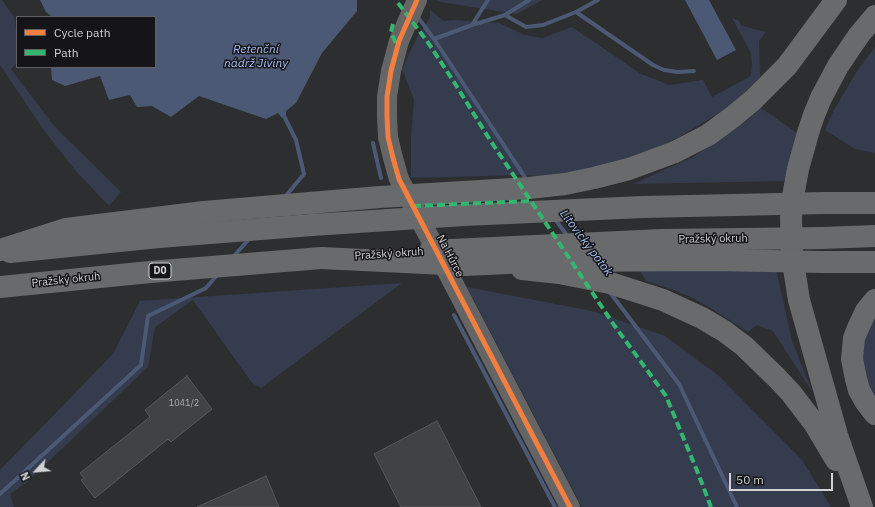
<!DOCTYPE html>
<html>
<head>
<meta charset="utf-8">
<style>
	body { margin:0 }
	#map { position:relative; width:875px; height:507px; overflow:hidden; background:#2d2e2f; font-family:"IBM Plex Sans",sans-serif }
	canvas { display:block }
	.legend { position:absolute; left:16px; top:16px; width:140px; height:52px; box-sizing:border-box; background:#151517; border:1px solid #606163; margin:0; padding:5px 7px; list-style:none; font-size:12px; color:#d1d2d4 }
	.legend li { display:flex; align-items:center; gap:8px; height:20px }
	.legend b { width:20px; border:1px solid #606163 }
	.north { position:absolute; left:16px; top:451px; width:40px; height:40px; -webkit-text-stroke:3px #151517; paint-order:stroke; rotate:244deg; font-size:11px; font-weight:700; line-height:16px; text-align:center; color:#d1d2d4 }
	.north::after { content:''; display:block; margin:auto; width:14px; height:18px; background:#d1d2d4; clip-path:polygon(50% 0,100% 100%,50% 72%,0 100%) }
	.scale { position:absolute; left:729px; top:473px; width:104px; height:18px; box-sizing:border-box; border:2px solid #d1d2d4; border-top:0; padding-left:5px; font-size:12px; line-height:14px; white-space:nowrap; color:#d1d2d4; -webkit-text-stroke:3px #151517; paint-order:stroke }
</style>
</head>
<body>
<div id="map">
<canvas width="875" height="507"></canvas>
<ul class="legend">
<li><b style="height:5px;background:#f27e40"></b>Cycle path</li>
<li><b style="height:5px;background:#33b770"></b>Path</li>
</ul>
<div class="north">N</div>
<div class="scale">50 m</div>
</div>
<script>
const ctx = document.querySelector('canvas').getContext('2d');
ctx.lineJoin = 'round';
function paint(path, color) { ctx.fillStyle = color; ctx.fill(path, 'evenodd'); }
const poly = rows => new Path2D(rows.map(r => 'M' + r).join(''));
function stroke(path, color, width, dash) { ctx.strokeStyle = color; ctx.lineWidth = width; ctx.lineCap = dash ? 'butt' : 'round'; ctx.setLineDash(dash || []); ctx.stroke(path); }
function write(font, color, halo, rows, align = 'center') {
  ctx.font = font + ' "IBM Plex Sans",sans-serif'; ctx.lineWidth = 3; ctx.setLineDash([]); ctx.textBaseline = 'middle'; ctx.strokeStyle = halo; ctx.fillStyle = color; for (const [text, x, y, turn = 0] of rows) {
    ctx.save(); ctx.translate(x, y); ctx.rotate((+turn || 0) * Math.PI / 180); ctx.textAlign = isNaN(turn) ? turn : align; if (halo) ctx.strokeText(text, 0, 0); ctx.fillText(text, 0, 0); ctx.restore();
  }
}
paint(poly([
	[0,0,2,0,14,17,17,32,17,63,11,69,54,126,121,192,109,206,75,170,43,129,0,65],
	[436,0,542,0,517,14,440,2],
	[430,10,444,21,453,20,499,23,525,35,542,38,572,27,641,74,670,85,703,80,712,97,751,76,752,65,751,53,732,18,738,20,742,26,766,32,759,41,760,77,735,102,715,117,714,116,681,136,658,148,597,169,539,176,523,175,411,178,411,137,414,99,402,69,417,37,430,18],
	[875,47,875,153,855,149,825,130,834,110,855,74],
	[761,108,797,133,786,181,633,184,693,157,744,123],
	[638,267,776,269,792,341,813,393,773,331,757,325,748,332,712,309,695,299,674,290,646,281],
	[402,283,261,388,252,383,193,300,155,327,148,367,27,482,10,494,14,507,0,507,0,470,113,354,140,301],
	[467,287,592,311,665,336,719,376,802,460,831,507,582,507],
	[875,310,875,405,861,378,866,325]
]), '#343c4e');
paint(poly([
	[40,0,357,0,357,11,322,53,296,103,286,111,286,115,282,118,278,113,266,119,199,96,171,117,152,106,137,107,130,95,109,100,100,76,65,86,52,80,51,67,155,67,155,17,52,17,46,12],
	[685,0,709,0,736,50,717,60]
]), '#4c5974');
stroke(poly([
	[576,12,598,0],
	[505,15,526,27,543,25,576,12,653,65,664,70,678,72,694,71],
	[417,16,434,39,528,182],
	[472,25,488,0],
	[434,39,472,25,505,15,529,0],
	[282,112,296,140,304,174,284,198],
	[373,143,381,178],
	[554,218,569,238],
	[233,257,250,238],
	[609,291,679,384,737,507],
	[454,315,555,507],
	[0,494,141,365,148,316,206,288,218,274]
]), '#4c5974', 4);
const building = poly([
	[187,376,212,409,171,442,168,439,95,498,81,480,84,478,80,473,150,417,145,410,187,376],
	[437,421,481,507,401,507,374,454,437,421],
	[266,476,279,507,197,507,224,495,266,476]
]);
paint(building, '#414243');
stroke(building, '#585859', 1);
stroke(poly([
	[417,0,399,41,391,71,387,97,387,117,388,137,393,158,399,179,413,206,570,507]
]), '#656566', 20);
stroke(poly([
	[675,152,708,135,734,116,753,100,787,66,836,0],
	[824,203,875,203],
	[822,238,875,236],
	[10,252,159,237,312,225],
	[822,262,875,262],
	[522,269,559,273,610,283,663,300,702,318,724,331,744,346,777,378,791,393,814,423,836,460],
	[0,287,150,272,321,258],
	[875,300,866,311,858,328,854,338,852,359,856,379,859,390,865,401,875,414],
	[862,507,837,435,799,300,792,256,791,218,792,202,798,169,808,133,814,115,821,98,838,66,859,35,875,16]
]), '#696a6b', 22);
stroke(poly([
	[312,225,464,215,643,207,824,203],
	[0,250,66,229,204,212,380,197,529,188,565,184,594,178,629,169,675,152],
	[430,251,661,240,822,238],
	[321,258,466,265,550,261,714,260,822,262]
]), '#696a6b', 22);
stroke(poly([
	[398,3,427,41,454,82,490,140,614,325,666,396,698,473,711,507],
	[393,24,391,32,397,46],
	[413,206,530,201]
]), '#33b770', 4, [8, 4]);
stroke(poly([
	[417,0,399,41,391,71,387,97,387,117,388,137,393,158,399,179,413,206,570,507]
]), '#f27e40', 5);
write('9px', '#adaeb0', null, [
	["1041/2",184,403]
]);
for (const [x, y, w] of [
	[160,271,22]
]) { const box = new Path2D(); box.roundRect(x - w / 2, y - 8, w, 16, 3); ctx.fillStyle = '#151517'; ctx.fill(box); stroke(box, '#d1d2d4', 1); }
write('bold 10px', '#d1d2d4', null, [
	["D0",160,271]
]);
write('11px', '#d1d2d4', '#151517', [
	["Pražský okruh",713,239,-1],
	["Pražský okruh",389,254,-4],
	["Na Hůrce",450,256,63],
	["Pražský okruh",66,280,-6]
]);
write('italic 12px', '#a6c0f6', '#151517', [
	["Retenční",256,50],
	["nádrž Jiviny",256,64],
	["Litovický potok",586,243,53]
]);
</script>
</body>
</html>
